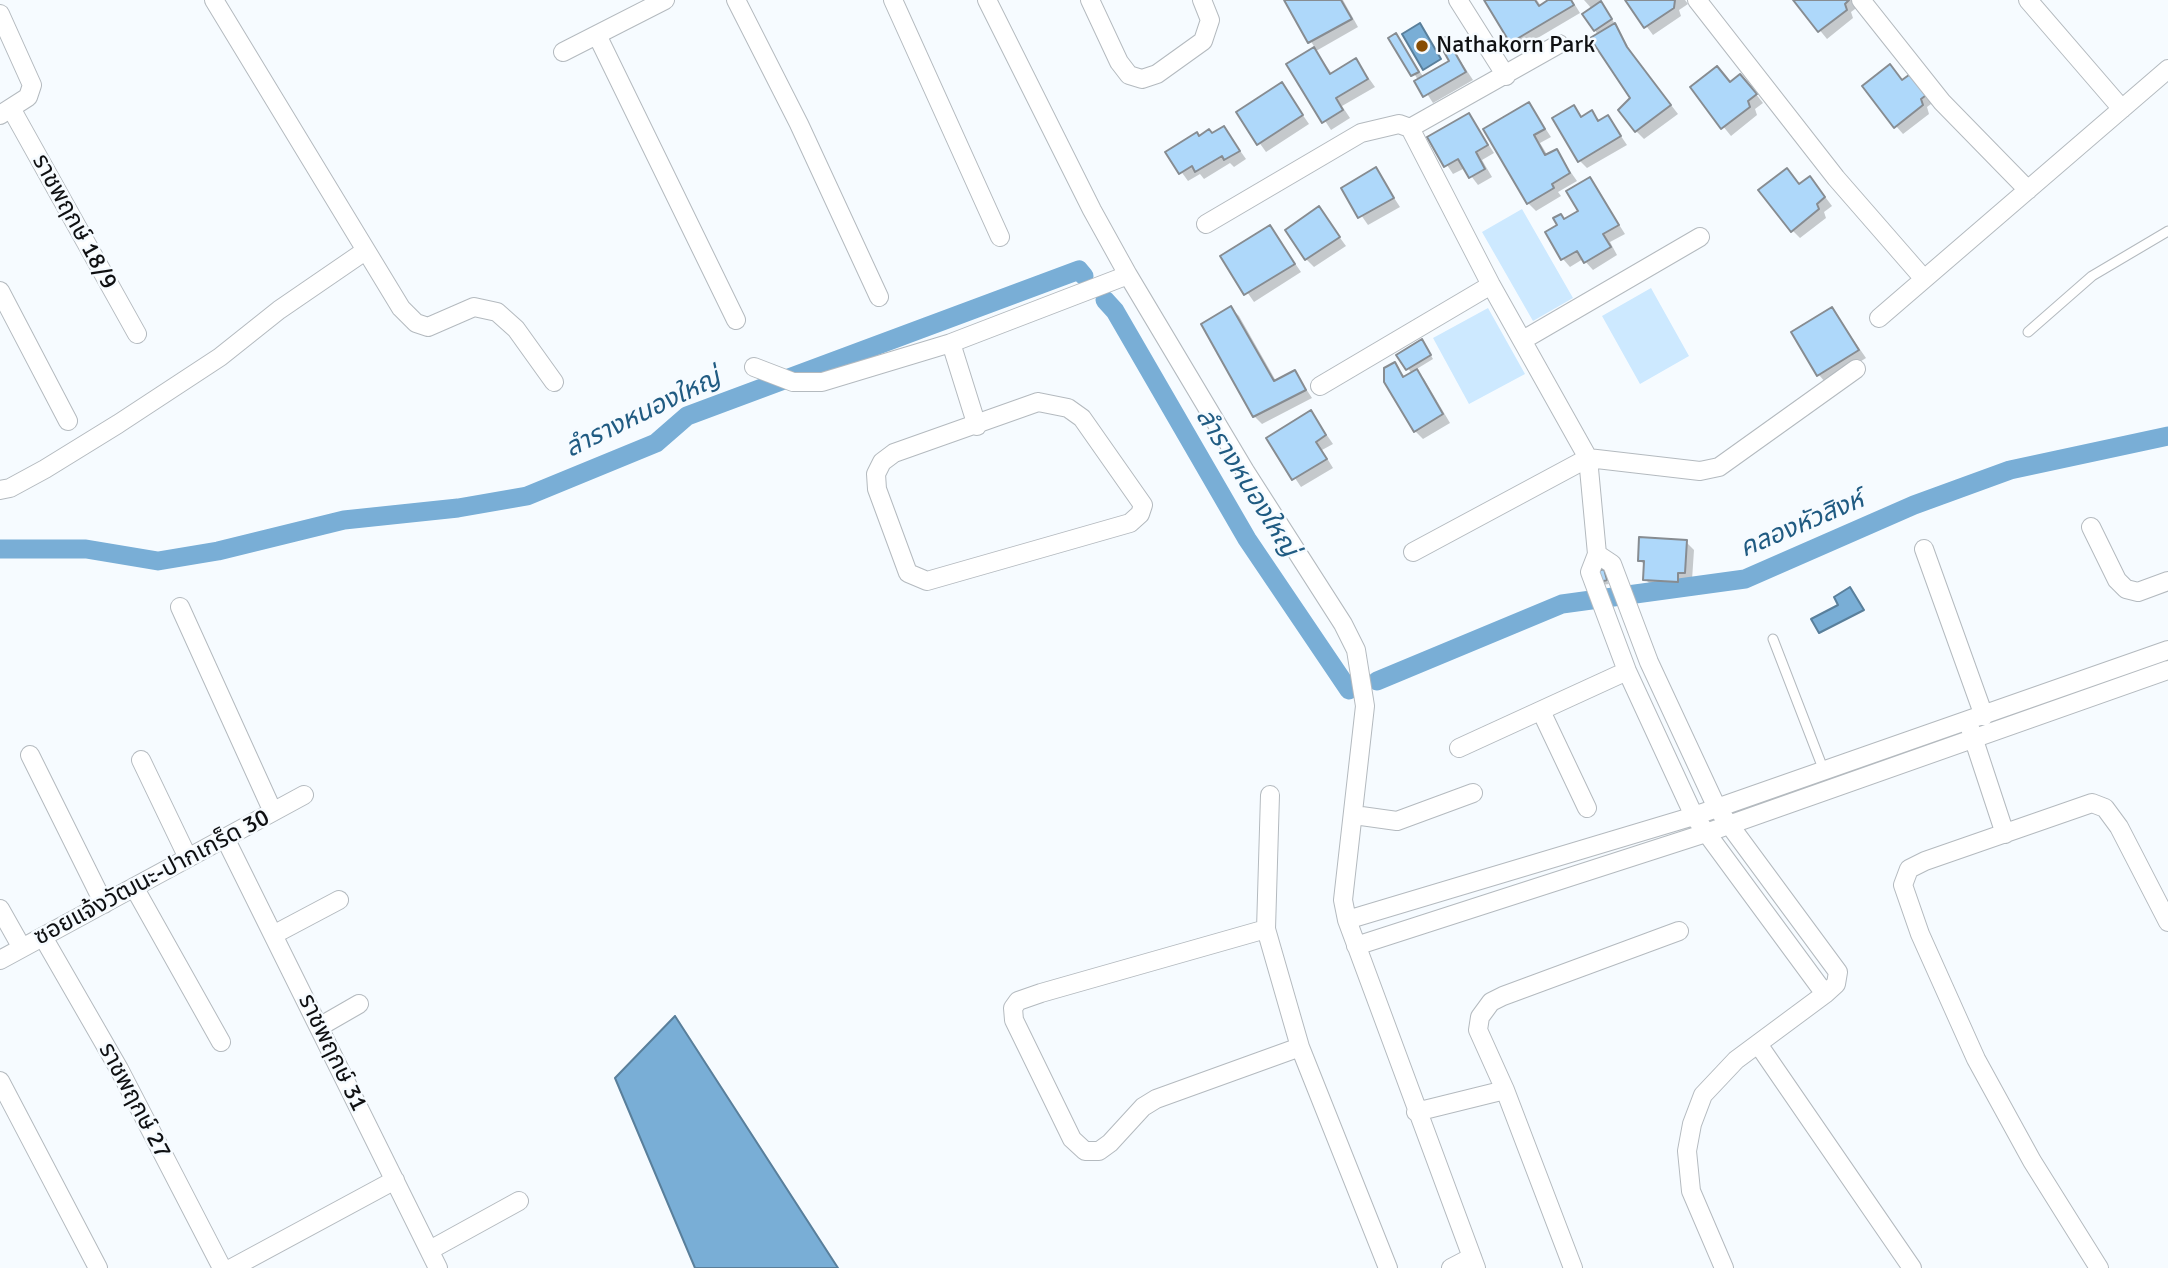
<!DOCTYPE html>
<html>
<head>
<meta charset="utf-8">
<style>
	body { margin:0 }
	canvas { display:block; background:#f6fbff }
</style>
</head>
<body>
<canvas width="2168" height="1268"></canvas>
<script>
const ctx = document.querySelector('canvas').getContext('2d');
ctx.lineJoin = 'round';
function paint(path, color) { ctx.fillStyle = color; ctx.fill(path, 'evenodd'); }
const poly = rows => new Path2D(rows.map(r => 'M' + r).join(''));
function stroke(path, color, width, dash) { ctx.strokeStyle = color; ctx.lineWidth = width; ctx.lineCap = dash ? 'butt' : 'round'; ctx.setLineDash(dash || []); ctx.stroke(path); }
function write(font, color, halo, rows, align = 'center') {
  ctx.font = font + ' Signika,"Noto Sans Thai",sans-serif'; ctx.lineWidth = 5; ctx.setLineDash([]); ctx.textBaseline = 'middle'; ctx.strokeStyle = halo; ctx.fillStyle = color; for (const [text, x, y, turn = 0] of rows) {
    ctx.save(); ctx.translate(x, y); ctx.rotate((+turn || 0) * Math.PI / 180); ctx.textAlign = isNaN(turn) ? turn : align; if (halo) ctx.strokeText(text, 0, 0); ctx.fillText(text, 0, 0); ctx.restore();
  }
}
paint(poly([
	[1522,209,1573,298,1533,321,1482,232],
	[1651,288,1689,356,1640,384,1602,316],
	[1488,308,1525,374,1469,404,1433,338]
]), '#cde9ff');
const water = poly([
	[1420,23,1441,59,1423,70,1402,34,1420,23],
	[1850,587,1864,610,1819,633,1811,619,1838,605,1834,597,1850,587],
	[675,1016,838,1268,695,1268,615,1078,675,1016]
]);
paint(water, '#79aed6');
stroke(water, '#597f9b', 2);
paint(poly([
	[1286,0,1343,0,1358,27,1316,51,1332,74,1356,60,1375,87,1342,106,1350,118,1331,130,1288,64,1315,48],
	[1486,0,1537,0,1541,6,1552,0,1572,0,1580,13,1519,49],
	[1584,0,1601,0,1634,57,1678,114,1644,139,1636,131,1632,98,1595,30,1592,9],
	[1627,0,1685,0,1688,4,1679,10,1681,16,1653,35],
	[1795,0,1855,0,1859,6,1851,12,1853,18,1827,39],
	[1396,35,1424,78,1452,62,1446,39,1473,80,1433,103,1391,38],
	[1717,68,1731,84,1748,84,1763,103,1755,109,1757,115,1731,136,1692,88],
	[1903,82,1935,101,1927,107,1929,114,1903,134,1896,126],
	[1282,85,1309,124,1266,152,1238,113],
	[1529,104,1551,137,1540,143,1548,156,1556,151,1577,181,1558,192,1561,196,1536,211,1528,203],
	[1574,107,1583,118,1592,112,1599,120,1608,117,1627,145,1587,168,1580,161],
	[1469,115,1494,153,1482,160,1492,177,1478,185,1465,168,1453,174,1429,138],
	[1224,128,1246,159,1234,167,1230,163,1204,179,1200,174,1188,181,1167,152],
	[1376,170,1400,207,1368,225,1343,189],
	[1590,179,1625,234,1610,242,1617,255,1593,270,1583,259,1570,267,1563,259,1559,225,1561,216,1565,220,1580,212],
	[1800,186,1817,186,1832,206,1824,212,1826,218,1800,238,1792,230],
	[1319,209,1346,246,1314,267,1306,259],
	[1270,227,1301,272,1254,302,1223,257],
	[1231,308,1239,316,1276,381,1295,372,1312,398,1262,424,1254,416],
	[1832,309,1866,358,1826,383,1819,375],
	[1425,345,1433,359,1415,370,1424,379,1450,423,1423,439,1415,431,1394,364,1405,377,1412,374,1399,355],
	[1311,412,1333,444,1322,450,1333,468,1301,487,1268,438],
	[1686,542,1694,550,1692,580,1686,580,1685,589,1653,587,1645,579,1646,566,1639,560],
	[1603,571,1609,584,1602,585]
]), '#0003');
stroke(poly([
	[1105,300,1115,311,1247,539,1349,690],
	[0,549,86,549,158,561,218,551,344,520,458,508,527,496,656,443,687,416,1079,270,1084,276],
	[1377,681,1562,604,1745,579,1914,505,2010,470,2168,436]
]), '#79aed6', 19);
const building = poly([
	[1284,0,1341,0,1352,19,1308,43,1284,0],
	[1484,0,1535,0,1539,6,1548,0,1571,0,1574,5,1510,43,1484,0],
	[1625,0,1675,0,1674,8,1644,28,1625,0],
	[1793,0,1849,0,1845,4,1847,10,1818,32,1793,0],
	[1601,1,1612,19,1594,31,1582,14,1601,1],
	[1615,23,1627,47,1671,105,1635,132,1618,110,1630,98,1590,38,1615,23],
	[1396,33,1419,72,1411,76,1388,38,1396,33],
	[1446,37,1466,72,1423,97,1414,81,1449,61,1438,41,1446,37],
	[1314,47,1330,74,1356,58,1368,79,1336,98,1343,110,1322,123,1286,64,1314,47],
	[1890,64,1902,80,1913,72,1929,93,1921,99,1923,105,1894,128,1862,86,1890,64],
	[1717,66,1730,82,1740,74,1757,94,1748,101,1750,107,1721,129,1690,87,1717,66],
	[1282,82,1303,115,1257,145,1236,112,1282,82],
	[1529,102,1545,129,1534,135,1545,155,1557,149,1570,173,1552,184,1554,188,1527,204,1483,129,1529,102],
	[1574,105,1581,117,1592,110,1598,121,1608,115,1621,136,1578,162,1552,118,1574,105],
	[1469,113,1488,145,1476,152,1485,169,1469,178,1458,159,1444,167,1427,137,1469,113],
	[1224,126,1240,151,1224,160,1222,156,1195,172,1192,166,1179,174,1165,152,1197,132,1199,136,1209,129,1212,133,1224,126],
	[1376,167,1394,198,1358,218,1341,188,1376,167],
	[1787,168,1799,184,1810,176,1825,197,1817,204,1819,209,1791,232,1758,190,1787,168],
	[1590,177,1619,225,1603,234,1611,247,1584,263,1577,251,1561,260,1545,232,1557,225,1553,218,1561,214,1564,219,1578,211,1566,191,1590,177],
	[1319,206,1340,237,1305,260,1285,230,1319,206],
	[1270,225,1295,264,1244,295,1220,256,1270,225],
	[1231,306,1274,381,1295,370,1306,390,1253,417,1201,324,1231,306],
	[1832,307,1859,350,1817,376,1791,332,1832,307],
	[1422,339,1431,355,1406,370,1396,355,1422,339],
	[1395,362,1403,377,1417,369,1443,414,1414,432,1384,382,1384,368,1395,362],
	[1311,410,1326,435,1316,442,1327,459,1292,480,1266,438,1311,410],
	[1639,537,1687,540,1685,573,1678,573,1678,582,1643,580,1644,561,1638,561,1639,537],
	[1604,569,1607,580,1597,583,1594,572,1604,569]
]);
paint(building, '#aed8fa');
stroke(building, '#878c91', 2);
const service = poly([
	[2028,332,2092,276,2168,231],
	[1773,639,1824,771]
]);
const minor = poly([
	[214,0,401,308,416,323,428,327,474,307,497,312,516,329,554,382],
	[736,0,799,124,879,297],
	[893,0,1000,237],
	[987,0,1092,210,1128,275,1245,471,1343,624,1356,650,1365,706,1343,900,1347,920,1476,1268],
	[1090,0,1119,62,1129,75,1142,79,1157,74,1203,41,1210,20,1202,0],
	[1458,0,1506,76],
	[1697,0,1836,178,1924,279],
	[1861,0,1942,102,2028,190],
	[2028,0,2122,109],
	[0,14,32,85,28,97,0,115],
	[597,35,736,320],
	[563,52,665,0],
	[12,110,137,334],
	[1410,128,1559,44],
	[1206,224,1361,133,1399,124,1410,128,1491,285,1588,458,1597,554,1590,572,1627,671,1694,816,1825,994],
	[0,291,68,421],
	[1879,318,2168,69],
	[1523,340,1700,237],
	[754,367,793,382,822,382,951,343],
	[1320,386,1491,285],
	[1038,402,1068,408,1082,418,1143,505,1140,514,1130,523,927,581,908,573,877,489,876,474,882,462,894,453,1038,402],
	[977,426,951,343,1128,275],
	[0,490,10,488,45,469,118,424,220,357,279,310,365,251],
	[2091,527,2117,580,2126,589,2138,592,2168,581],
	[1924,549,1984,716],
	[1413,552,1588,458,1700,471,1719,467,1856,369],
	[1597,554,1612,564,1649,662,1717,808,1838,972,1836,984,1825,994,1736,1060,1703,1095,1692,1124,1687,1151,1691,1191,1724,1268],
	[180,607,273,812],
	[1541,711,1587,808],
	[1970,728,2005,834],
	[1459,748,1627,671],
	[30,755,104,904],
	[141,760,188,858],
	[1270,795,1266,929,1300,1047,1388,1268],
	[1354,815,1397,821,1473,793],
	[225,838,438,1268],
	[134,887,221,1042],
	[0,909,22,948],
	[1347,920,1694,816,2168,650],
	[1266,929,1041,993,1018,1001,1013,1008,1014,1020,1072,1139,1085,1151,1099,1151,1110,1143,1143,1107,1156,1099,1300,1047],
	[273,935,339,900],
	[43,937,119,1069,222,1268],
	[1356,946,1706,833,2168,670],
	[0,960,304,795],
	[319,1027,359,1004],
	[1758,1044,1912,1268],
	[0,1081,98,1268],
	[1416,1112,1505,1090],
	[430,1250,519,1201],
	[232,1268,395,1180],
	[1451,1268,1472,1257],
	[1573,1268,1505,1090,1478,1030,1480,1017,1491,1002,1503,996,1679,931],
	[2099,1268,2032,1161,1976,1059,1920,934,1903,885,1909,869,1925,861,2092,803,2105,808,2119,827,2168,922]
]);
stroke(service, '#b4babf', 11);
stroke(minor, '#b4babf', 20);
stroke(service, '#fff', 9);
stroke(minor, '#fff', 18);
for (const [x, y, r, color] of [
	[1422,46,7,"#874d04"]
]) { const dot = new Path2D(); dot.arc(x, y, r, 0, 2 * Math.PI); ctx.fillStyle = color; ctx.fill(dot); stroke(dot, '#f6fbff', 2.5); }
write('24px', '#0f1012', '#f6fbff', [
	["Nathakorn Park",1436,46]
], 'left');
write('24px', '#0f1012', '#f6fbff', [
	["ราชพฤกษ์ 18/9",74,222,61],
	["ซอยแจ้งวัฒนะ-ปากเกร็ด 30",152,878,-28],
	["ราชพฤกษ์ 31",332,1053,64],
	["ราชพฤกษ์ 27",134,1101,62]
]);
write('italic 26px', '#205b82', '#f6fbff', [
	["ลำรางหนองใหญ่",643,414,-26],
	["ลำรางหนองใหญ่",1246,483,58],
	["คลองหัวสิงห์",1802,525,-23]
]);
</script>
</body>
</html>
